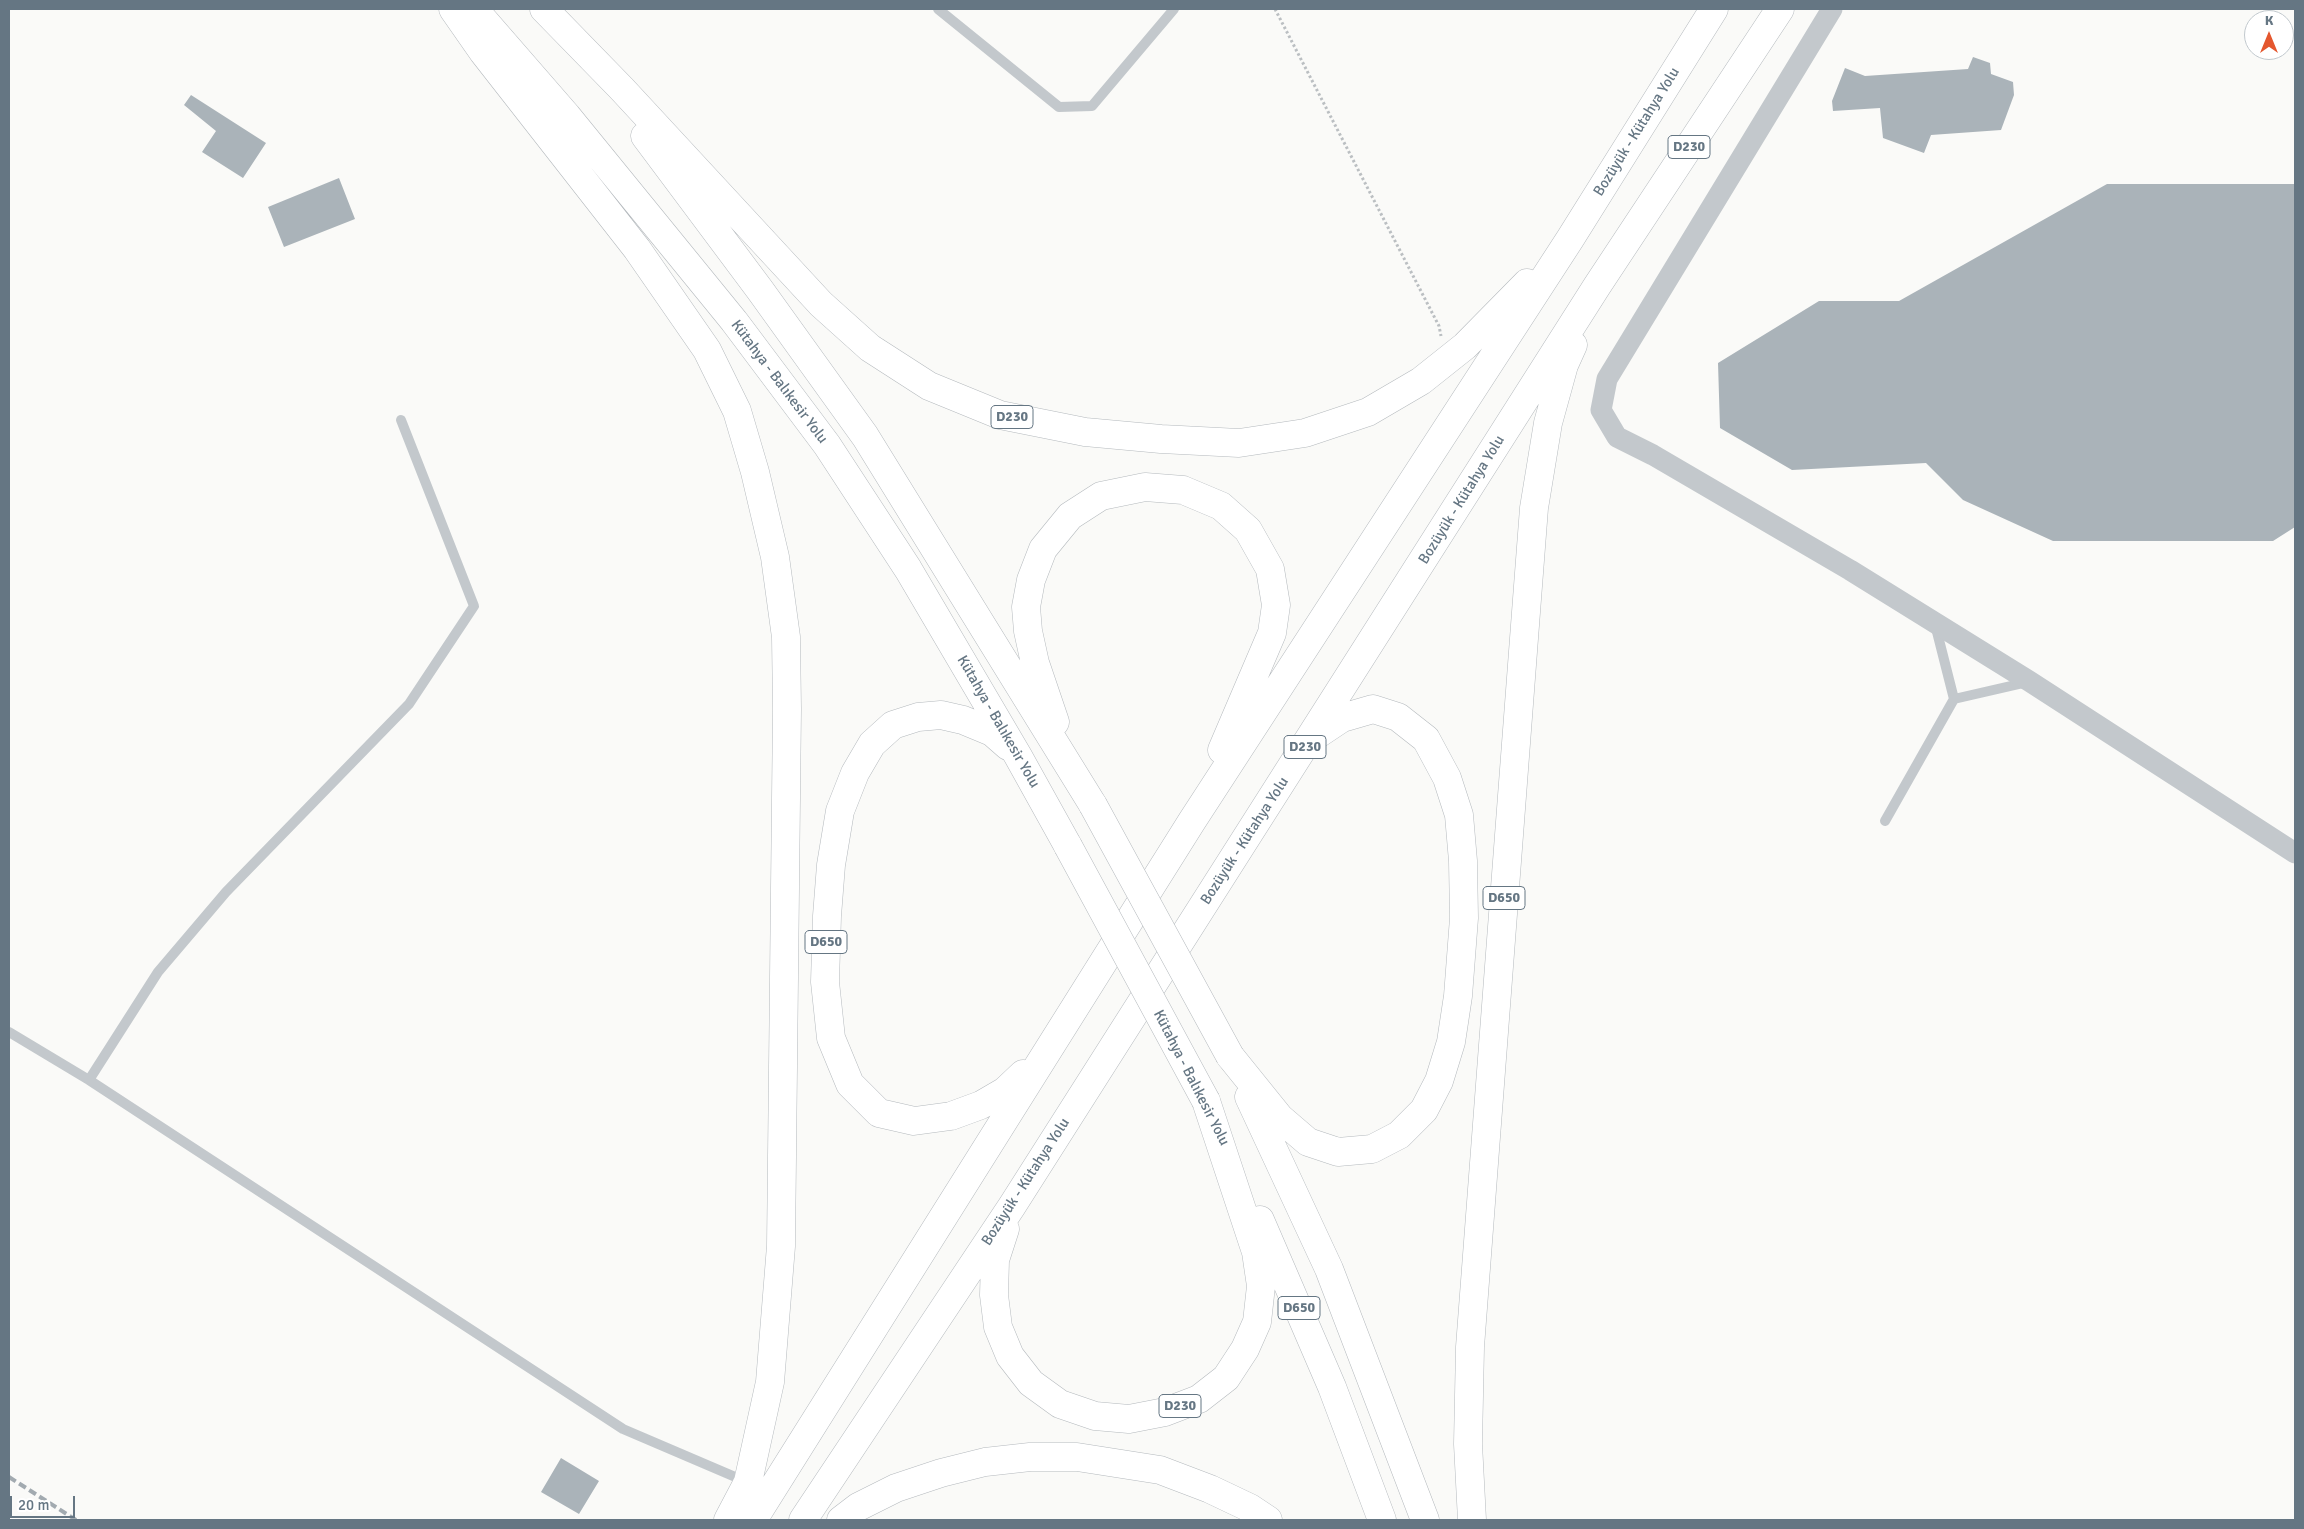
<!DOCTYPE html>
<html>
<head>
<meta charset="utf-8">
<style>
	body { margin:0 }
	#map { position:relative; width:2304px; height:1529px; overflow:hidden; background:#fafaf8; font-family:Signika,sans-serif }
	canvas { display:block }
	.frame { position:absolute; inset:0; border:10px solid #657683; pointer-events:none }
	.north { position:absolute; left:2244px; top:10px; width:50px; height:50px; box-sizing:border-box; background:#fff; border:1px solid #c1c8cd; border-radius:50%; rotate:0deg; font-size:14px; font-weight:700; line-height:20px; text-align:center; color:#657683 }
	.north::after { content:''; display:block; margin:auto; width:18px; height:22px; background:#e4572e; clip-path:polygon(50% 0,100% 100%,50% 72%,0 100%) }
	.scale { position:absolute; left:10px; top:1496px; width:65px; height:22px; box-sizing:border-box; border:2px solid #657683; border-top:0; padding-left:6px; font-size:15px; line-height:18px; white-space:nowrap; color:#657683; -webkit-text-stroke:4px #fff; paint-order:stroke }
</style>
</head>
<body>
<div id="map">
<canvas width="2304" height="1529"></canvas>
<div class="frame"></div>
<div class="north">K</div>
<div class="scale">20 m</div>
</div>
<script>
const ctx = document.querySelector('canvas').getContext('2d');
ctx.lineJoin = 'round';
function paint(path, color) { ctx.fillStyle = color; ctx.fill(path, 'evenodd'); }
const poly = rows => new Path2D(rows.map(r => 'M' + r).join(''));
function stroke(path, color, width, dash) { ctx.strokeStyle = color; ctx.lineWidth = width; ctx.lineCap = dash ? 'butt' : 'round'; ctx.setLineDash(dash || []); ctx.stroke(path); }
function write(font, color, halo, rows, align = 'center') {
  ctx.font = font + ' Signika,sans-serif'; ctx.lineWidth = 5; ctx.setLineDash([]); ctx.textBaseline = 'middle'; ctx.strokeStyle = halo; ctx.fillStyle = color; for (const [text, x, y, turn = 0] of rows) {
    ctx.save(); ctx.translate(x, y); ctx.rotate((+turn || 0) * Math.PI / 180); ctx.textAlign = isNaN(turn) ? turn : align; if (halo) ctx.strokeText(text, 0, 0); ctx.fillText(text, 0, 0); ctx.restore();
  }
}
paint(poly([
	[1973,57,1990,63,1991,74,2013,82,2014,95,2001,130,1931,135,1924,153,1883,138,1880,108,1833,111,1832,101,1845,68,1865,76,1968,69],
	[191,95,266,143,243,178,202,152,216,131,184,105],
	[339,178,355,219,284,247,268,207],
	[2107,184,2295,184,2295,527,2273,541,2053,541,1963,500,1926,463,1792,470,1720,428,1718,363,1819,301,1899,301],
	[561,1458,599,1481,579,1514,541,1492]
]), '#aab3b9');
const highway = poly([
	[453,9,483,52,637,249,707,350,737,411,755,472,775,557,786,637,787,709,781,1246,770,1382,748,1482,728,1520],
	[474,9,567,116,734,321,827,445,908,569,1018,756,1068,846],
	[544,9,622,89,821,304,870,348,929,386,1000,415,1085,432,1161,439,1239,443,1305,433,1368,412,1421,381,1465,346,1527,283],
	[645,136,760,290,865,436,1093,805],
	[1055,722,1035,663,1028,631,1026,607,1031,580,1043,549,1070,516,1101,496,1145,487,1183,490,1221,506,1248,530,1270,569,1276,605,1272,633,1222,750],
	[1008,746,992,732,963,720,941,715,918,717,893,725,872,744,855,773,840,811,831,865,827,916,825,982,831,1038,850,1084,879,1113,914,1121,951,1116,981,1105,1005,1091,1023,1074],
	[1230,1056,1280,1118,1308,1142,1338,1152,1372,1149,1399,1135,1424,1110,1439,1081,1451,1042,1458,996,1464,918,1463,861,1459,815,1447,778,1426,739,1398,717,1373,709,1342,718,1315,736],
	[1249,1097,1329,1269,1425,1520],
	[1260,1220,1332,1387,1382,1520],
	[1005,1229,995,1260,994,1295,998,1327,1010,1356,1031,1383,1060,1404,1095,1416,1129,1419,1165,1412,1199,1399,1226,1378,1245,1349,1257,1322,1261,1286,1256,1252,1206,1101],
	[753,1520,1192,821,1570,239,1714,9],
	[803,1520,1012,1206,1597,286,1780,9],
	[841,1520,858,1507,896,1488,941,1473,985,1462,1030,1457,1077,1457,1160,1470,1210,1489,1250,1508,1268,1520],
	[1472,1520,1468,1444,1470,1347,1527,599,1534,508,1548,423,1564,365,1573,345]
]);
stroke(highway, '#b4b9bd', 29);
stroke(poly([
	[1275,9,1439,326,1441,336]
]), '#bbbfc2', 3, [2.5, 2.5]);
stroke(poly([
	[938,9,1059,107,1092,106,1174,9],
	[1954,699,2028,682],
	[1885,821,1954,699,1935,624],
	[9,1032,89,1080,623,1429,747,1482],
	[89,1080,158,972,226,892,409,704,474,606,401,420]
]), '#c3c8cc', 10);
stroke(poly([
	[1832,9,1607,379,1601,410,1617,437,1653,455,1850,570,2029,681,2295,853]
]), '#c3c8cc', 21);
stroke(highway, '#fff', 28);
stroke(poly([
	[9,1477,76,1520]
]), '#a2aab0', 4, [8, 4]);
const highwayBridge = poly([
	[1093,805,1230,1056],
	[1068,846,1206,1101]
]);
stroke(highwayBridge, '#b4b9bd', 29, []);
stroke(highwayBridge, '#fff', 28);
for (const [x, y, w] of [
	[1689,147,42],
	[1012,417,42],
	[1305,747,42],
	[1504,898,42],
	[826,942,42],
	[1299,1308,42],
	[1180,1406,42]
]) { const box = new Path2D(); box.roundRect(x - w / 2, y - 11.5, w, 23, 4); ctx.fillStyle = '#fff'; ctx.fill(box); stroke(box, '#657683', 1); }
write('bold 14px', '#657683', null, [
	["D230",1689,147],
	["D230",1012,417],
	["D230",1305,747],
	["D650",1504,898],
	["D650",826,942],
	["D650",1299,1308],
	["D230",1180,1406]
]);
write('15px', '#657683', '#fff', [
	["Bozüyük - Kütahya Yolu",1637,132,-58],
	["Kütahya - Balıkesir Yolu",779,382,53],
	["Bozüyük - Kütahya Yolu",1462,500,-58],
	["Kütahya - Balıkesir Yolu",998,722,60],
	["Bozüyük - Kütahya Yolu",1245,841,-57],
	["Kütahya - Balıkesir Yolu",1191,1078,63],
	["Bozüyük - Kütahya Yolu",1026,1182,-57]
]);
</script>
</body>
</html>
